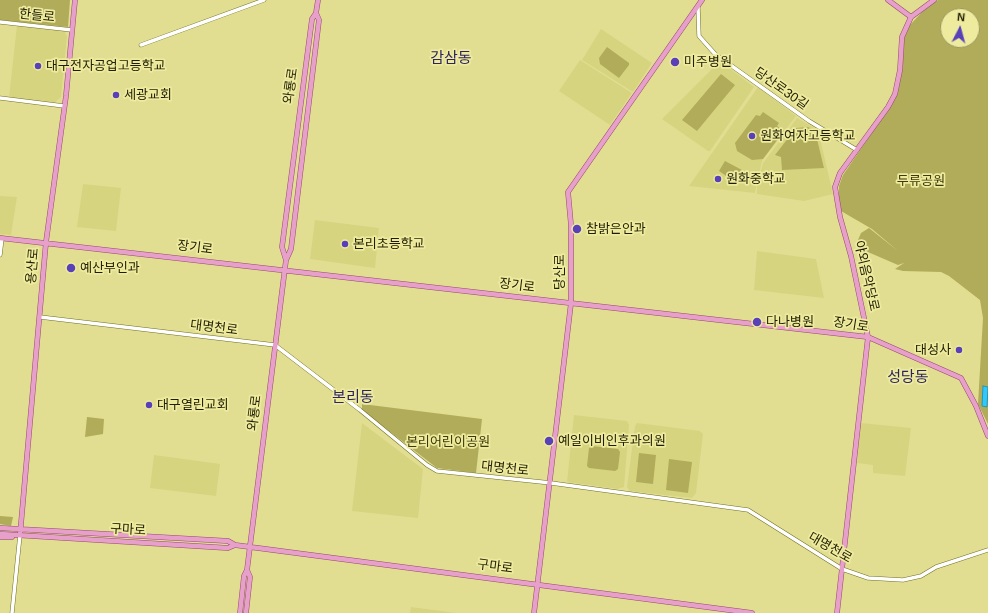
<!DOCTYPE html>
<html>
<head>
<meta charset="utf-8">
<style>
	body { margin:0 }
	#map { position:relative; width:988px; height:613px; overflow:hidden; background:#e1de92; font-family:Helvetica,sans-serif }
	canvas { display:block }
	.north { position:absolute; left:940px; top:8px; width:40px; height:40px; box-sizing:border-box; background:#eeeb9f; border:1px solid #9c9960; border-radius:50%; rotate:6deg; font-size:11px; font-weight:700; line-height:16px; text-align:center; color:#201e01 }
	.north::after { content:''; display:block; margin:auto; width:14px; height:18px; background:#5840b9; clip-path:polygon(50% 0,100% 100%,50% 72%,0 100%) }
</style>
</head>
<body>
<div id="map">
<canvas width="988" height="613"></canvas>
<div class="north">N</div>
</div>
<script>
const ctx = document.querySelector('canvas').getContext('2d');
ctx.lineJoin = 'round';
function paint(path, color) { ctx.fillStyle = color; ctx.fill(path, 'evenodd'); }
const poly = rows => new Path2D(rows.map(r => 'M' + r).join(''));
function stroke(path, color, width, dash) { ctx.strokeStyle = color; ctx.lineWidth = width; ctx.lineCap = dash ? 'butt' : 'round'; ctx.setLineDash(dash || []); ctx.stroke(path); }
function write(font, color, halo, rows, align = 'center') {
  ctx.font = font + ' Helvetica,"Noto Sans KR",sans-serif'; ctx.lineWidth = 3.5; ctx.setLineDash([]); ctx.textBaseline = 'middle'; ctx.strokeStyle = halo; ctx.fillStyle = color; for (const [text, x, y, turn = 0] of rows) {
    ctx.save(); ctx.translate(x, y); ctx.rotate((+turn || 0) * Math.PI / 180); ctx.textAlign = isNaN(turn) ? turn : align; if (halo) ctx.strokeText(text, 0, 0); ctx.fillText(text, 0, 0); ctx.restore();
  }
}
paint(poly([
	[17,25,64,31,67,36,61,97,54,103,9,98],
	[601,29,652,63,633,92,582,60],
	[580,60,632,93,610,125,559,91],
	[721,62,754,87,710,151,708,151,662,119,718,63],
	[758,87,796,116,762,161,755,193,689,186],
	[797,118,818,130,833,194,804,201,757,194,757,184,763,163],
	[83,184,121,188,116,231,77,227],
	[0,196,17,197,11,235,0,234],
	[315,220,379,228,375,268,310,259],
	[757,251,816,259,824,298,754,290],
	[574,415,627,421,629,425,624,487,618,489,567,482],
	[362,423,423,469,418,518,352,511],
	[637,423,700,431,703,434,696,493,692,498,630,491,627,487,635,426],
	[861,423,911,428,905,476,873,473,873,465,857,463],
	[154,455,220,464,216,496,150,488],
	[411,607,456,613,410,613]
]), '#d7d480');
paint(poly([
	[0,0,70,0,68,27,0,20],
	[938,0,988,0,988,424,978,404,983,318,980,300,949,276,941,272,903,271,895,269,904,263,898,265,861,249,858,240,861,233,869,228,898,251,872,229,841,211,839,198,839,186,843,175,889,108,896,95,902,70,904,38,910,25,922,12],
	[948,16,972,16,972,40,948,40],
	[607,47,629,63,629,65,619,78,600,64,599,58],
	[721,74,735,85,697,131,682,120],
	[763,112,779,123,777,126,784,131,763,159,752,160,737,151,735,143,756,115,760,116],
	[808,127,815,131,824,168,782,170,781,157,775,155,796,128],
	[725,161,742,170,739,183,735,182,719,171],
	[362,404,482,419,476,473,437,468,362,410],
	[87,417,104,419,103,434,85,437],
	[592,446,618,449,620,452,618,469,615,471,589,468,587,466,589,448],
	[639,453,656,455,653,484,636,482],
	[669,459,692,462,688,493,666,490],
	[0,516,13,517,11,526,0,524]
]), '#b0ac59');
const water = poly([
	[983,386,988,387,987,407,982,406,983,386]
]);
paint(water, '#30c9fc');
stroke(water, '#2b96b1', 1);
const minor = poly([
	[698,7,699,36,715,54,809,121,857,150],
	[0,22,72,30],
	[141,45,264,0],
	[0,98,64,106],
	[0,255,2,238],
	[40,317,275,345,360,410,427,465,437,471,551,483,748,510,842,569,868,578,903,580,921,576,936,567,988,550],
	[12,613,20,535]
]);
const major = poly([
	[888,0,911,17],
	[0,238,868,337,961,378,976,406,988,436],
	[286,260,282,247,312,19,316,13],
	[0,528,228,541,235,545,752,613],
	[0,534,228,548,235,545],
	[20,535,46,242,66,96,75,0],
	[0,537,12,537],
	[240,613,244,576,247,570,286,260,291,249,319,20,316,13,318,0],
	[246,613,250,577,247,570],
	[534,613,571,303,571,225,568,192,702,0],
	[837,613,868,337,851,256,840,217,835,187,840,173,888,107,895,94,900,70,902,37,911,17,934,0]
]);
stroke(minor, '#726e22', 4.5);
stroke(major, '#97496c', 5.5);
stroke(minor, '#fff', 3.5);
stroke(major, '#e7a0ca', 4.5);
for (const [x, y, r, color] of [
	[675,62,5,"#5840b9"],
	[38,66,4,"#5840b9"],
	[116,95,4,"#5840b9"],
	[752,136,4,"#5840b9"],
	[718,179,4,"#5840b9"],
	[577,229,5,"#5840b9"],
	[345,244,4,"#5840b9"],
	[71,268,5,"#5840b9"],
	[757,322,5,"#5840b9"],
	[959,350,4,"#5840b9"],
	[149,405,4,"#5840b9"],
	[549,441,5,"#5840b9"]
]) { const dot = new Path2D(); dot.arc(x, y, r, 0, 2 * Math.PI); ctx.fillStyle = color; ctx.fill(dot); stroke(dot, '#eeeb9f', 1.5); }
write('13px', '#201e01', '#eeeb9f', [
	["한들로",37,16,6],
	["와룡로",291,86,-82],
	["당산로30길",781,89,35],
	["장기로",195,248,7],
	["용산로",33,266,-85],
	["당산로",560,272,-90],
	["야외음악당로",866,276,77],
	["장기로",517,286,7],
	["장기로",851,325,9],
	["대명천로",214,328,7],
	["와룡로",255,413,-83],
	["대명천로",505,469,6],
	["구마로",128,530,3],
	["대명천로",830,548,30],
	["구마로",495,567,7]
]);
write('13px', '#201e01', '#eeeb9f', [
	["미주병원",684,62],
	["대구전자공업고등학교",46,66],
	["세광교회",124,95],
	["원화여자고등학교",760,136],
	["원화중학교",726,179],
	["참밝은안과",586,229],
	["본리초등학교",353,244],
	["예산부인과",80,268],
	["다나병원",766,322],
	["대성사",951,350,"right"],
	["대구열린교회",157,405],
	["예일이비인후과의원",558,441]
], 'left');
write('13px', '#3c3906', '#eeeb9f', [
	["두류공원",921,181],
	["본리어린이공원",448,442]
]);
write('15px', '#2e2560', '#eeeb9f', [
	["감삼동",451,59],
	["성당동",908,378],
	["본리동",353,398]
]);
</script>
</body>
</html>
